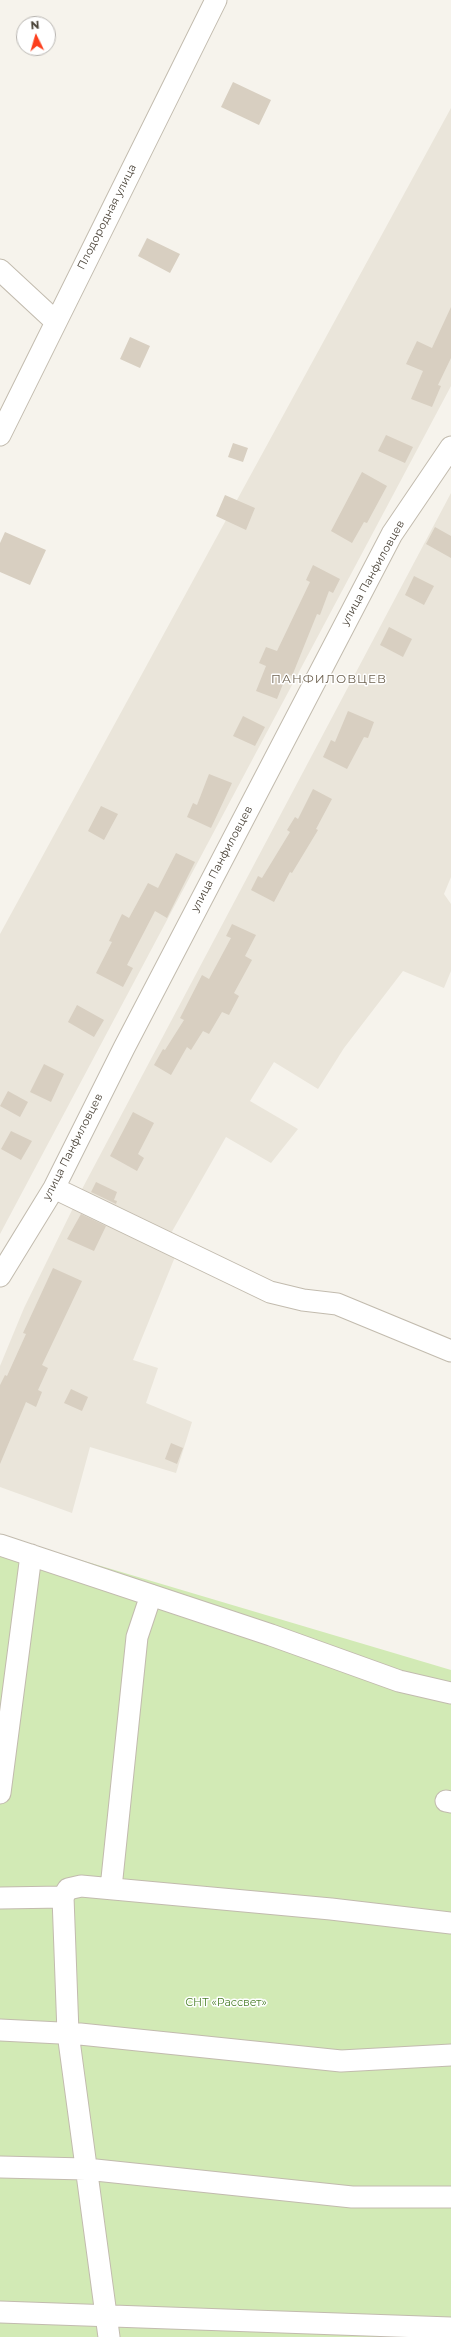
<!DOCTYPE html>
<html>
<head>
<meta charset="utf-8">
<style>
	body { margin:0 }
	#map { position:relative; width:451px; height:2337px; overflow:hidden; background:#f6f3ec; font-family:Montserrat,sans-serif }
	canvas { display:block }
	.north { position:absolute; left:16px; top:16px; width:40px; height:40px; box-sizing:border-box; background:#fff; border:1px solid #b7b4b0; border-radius:50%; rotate:355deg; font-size:11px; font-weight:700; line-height:16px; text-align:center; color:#4b4439 }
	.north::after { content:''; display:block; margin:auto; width:14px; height:18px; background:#fc3f1d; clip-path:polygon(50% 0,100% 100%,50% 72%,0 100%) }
</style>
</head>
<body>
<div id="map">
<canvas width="451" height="2337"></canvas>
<div class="north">N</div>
</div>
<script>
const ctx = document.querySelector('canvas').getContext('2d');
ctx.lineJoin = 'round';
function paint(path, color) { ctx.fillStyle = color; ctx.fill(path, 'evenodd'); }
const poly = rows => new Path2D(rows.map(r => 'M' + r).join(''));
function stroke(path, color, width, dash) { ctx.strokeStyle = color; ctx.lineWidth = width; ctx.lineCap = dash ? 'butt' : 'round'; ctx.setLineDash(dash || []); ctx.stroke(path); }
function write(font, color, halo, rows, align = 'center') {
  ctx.font = font + ' Montserrat,sans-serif'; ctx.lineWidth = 3; ctx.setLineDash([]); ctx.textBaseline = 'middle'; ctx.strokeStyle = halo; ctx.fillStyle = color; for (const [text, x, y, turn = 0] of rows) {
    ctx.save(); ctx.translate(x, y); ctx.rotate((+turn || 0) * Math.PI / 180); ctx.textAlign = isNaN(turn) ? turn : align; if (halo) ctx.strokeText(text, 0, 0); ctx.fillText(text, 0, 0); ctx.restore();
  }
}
paint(poly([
	[451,108,451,386,0,1234,0,934],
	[451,493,451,877,444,894,451,904,451,971,444,988,403,971,344,1048,318,1089,274,1062,250,1101,298,1129,271,1163,226,1137,170,1235,81,1191],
	[75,1204,177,1252,133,1360,158,1368,146,1403,192,1422,176,1473,90,1447,72,1513,0,1487,0,1366,24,1308]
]), '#eae5da');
paint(poly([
	[0,1536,451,1670,451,2337,0,2337]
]), '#d2eab5');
paint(poly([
	[233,82,271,100,259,125,221,107],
	[147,238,180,254,170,273,138,256],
	[451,307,451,358,438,385,441,386,432,407,411,399,423,371,406,364,417,341,432,348],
	[130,337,150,346,140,368,120,359],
	[386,435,413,447,405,463,378,451],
	[233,443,248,448,243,462,228,457],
	[362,472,387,486,367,523,364,522,352,543,331,531],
	[225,495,255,508,246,530,216,516],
	[435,527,451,536,451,558,426,544],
	[5,532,46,550,30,585,0,572,0,543],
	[313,565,340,579,333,593,329,591,320,615,317,614,292,676,287,674,277,699,256,691,266,666,259,663,266,647,277,651,310,582,306,580],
	[414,576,434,586,424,605,405,595],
	[389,627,412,639,403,657,380,645],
	[348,711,374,722,368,738,364,737,347,769,323,757,331,740,335,742],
	[243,716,265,727,255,746,233,736],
	[209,774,232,783,211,828,187,817,193,803,197,805],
	[313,789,332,799,316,829,318,830,292,873,290,872,274,902,251,890,258,876,262,878,290,832,287,830,295,817,298,819],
	[101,806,118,814,104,840,88,831],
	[176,853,195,862,167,918,155,911,127,965,133,968,123,987,96,973,112,942,109,941,122,914,129,918,148,883,158,888],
	[232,924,256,935,245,956,252,960,234,993,239,996,229,1015,222,1012,209,1034,203,1031,191,1050,187,1047,171,1075,154,1065,163,1049,165,1050,184,1020,180,1018,202,975,209,979,231,938,226,936],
	[77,1005,104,1020,94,1037,68,1022],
	[44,1064,64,1074,51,1102,30,1092],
	[8,1091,28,1102,20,1117,0,1106],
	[133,1112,154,1123,138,1154,144,1158,137,1171,110,1156],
	[11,1131,32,1141,21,1160,1,1149],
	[96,1182,117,1192,114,1200,117,1201,116,1204,91,1192],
	[81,1214,106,1226,94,1251,67,1239],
	[53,1268,82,1281,42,1365,48,1368,38,1390,42,1392,36,1407,26,1402,0,1464,0,1385,5,1375,7,1376,26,1334,23,1333],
	[71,1389,88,1397,82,1411,64,1403],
	[171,1443,183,1448,177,1464,165,1459]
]), '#d8cfc1');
const minor = poly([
	[0,270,55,321],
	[0,435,216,0],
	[54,1188,270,1292,303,1300,337,1304,451,1351],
	[0,1276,54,1188,124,1048,392,534,451,447],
	[0,1545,271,1635,399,1681,451,1693],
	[0,1793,31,1555],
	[446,1801,451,1802],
	[111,1888,137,1637,151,1595],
	[63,1897,68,2033,109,2337],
	[0,1898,63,1897,68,1889,81,1886,331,1909,451,1923],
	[0,2030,80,2034,341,2061,451,2055],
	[0,2167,86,2169,352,2197,451,2197],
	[0,2312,451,2328]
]);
stroke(minor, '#c2bbae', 23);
stroke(minor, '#fff', 21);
write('11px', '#4b4439', '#fff', [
	["Плодородная улица",107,217,-63],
	["улица Панфиловцев",373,573,-61],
	["улица Панфиловцев",222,859,-62],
	["улица Панфиловцев",73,1147,-63]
]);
write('11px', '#4a7f2a', '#fff', [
	["СНТ «Рассвет»",226,2003]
]);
ctx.letterSpacing = '1px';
write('12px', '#6e6250', '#fff', [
	["ПАНФИЛОВЦЕВ",329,679]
]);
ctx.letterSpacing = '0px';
</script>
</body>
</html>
